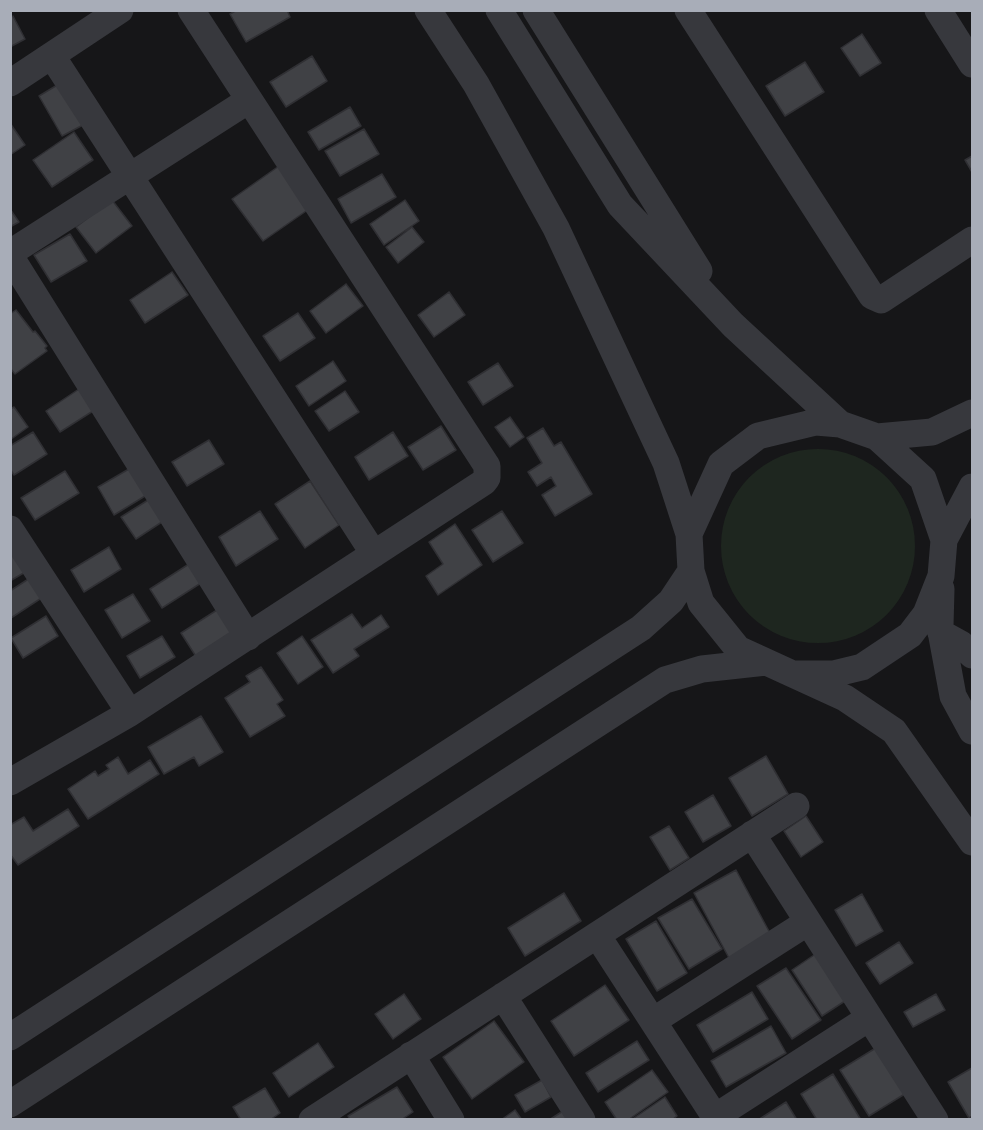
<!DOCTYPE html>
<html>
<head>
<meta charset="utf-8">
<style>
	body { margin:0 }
	#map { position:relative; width:983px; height:1130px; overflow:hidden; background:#161618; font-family:Arial,sans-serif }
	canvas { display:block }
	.frame { position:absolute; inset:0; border:12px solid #a8adb8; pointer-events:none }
</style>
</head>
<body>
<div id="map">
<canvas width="983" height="1130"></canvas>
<div class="frame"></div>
</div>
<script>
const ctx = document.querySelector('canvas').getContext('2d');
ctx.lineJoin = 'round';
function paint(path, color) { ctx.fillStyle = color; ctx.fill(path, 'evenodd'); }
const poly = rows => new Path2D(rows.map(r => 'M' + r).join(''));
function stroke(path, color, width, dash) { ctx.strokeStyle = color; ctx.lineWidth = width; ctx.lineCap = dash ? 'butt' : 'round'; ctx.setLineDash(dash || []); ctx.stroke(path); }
paint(poly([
	'721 546a97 97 0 1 1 194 0a97 97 0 1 1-194 0Z'
]), '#1e261f');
const building = poly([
	[237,10,287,10,290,17,246,42,230,14,237,10],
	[13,16,25,39,10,47,10,18,13,16],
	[862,34,881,63,860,76,841,48,862,34],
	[312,56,327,81,286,107,270,82,312,56],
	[805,62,824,92,785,116,766,86,805,62],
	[59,84,83,125,62,136,39,96,59,84],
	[350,107,361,126,319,150,308,132,350,107],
	[10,123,25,145,10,155,10,123],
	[364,129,379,154,340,176,325,151,364,129],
	[74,132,93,160,52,187,33,160,74,132],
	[972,156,972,172,965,160,972,156],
	[279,166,309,209,263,241,232,199,279,166],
	[382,174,396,197,351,223,338,199,382,174],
	[112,200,132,226,96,253,76,227,112,200],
	[405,200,419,221,384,245,370,224,405,200],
	[10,209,19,222,10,227,10,209],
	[412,227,424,242,398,263,386,247,412,227],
	[70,234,87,261,51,282,34,255,70,234],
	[172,272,188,295,145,323,130,300,172,272],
	[346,284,363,306,326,333,310,311,346,284],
	[449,292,465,315,434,337,418,315,449,292],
	[16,310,33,332,35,331,47,346,45,348,47,351,15,374,10,368,10,314,16,310],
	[298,313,315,338,280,361,263,336,298,313],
	[333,361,346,381,309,406,296,386,333,361],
	[498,363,513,386,483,405,468,382,498,363],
	[79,389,93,411,60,432,46,411,79,389],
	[345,391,359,412,329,431,315,411,345,391],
	[14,407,28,427,10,440,10,409,14,407],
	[510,417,524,437,510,447,495,427,510,417],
	[441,426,456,450,423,470,408,447,441,426],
	[543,428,554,446,561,442,592,494,555,516,542,495,556,486,551,477,537,486,528,472,542,463,527,438,543,428],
	[33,432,47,454,14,475,10,469,10,446,33,432],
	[393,432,408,456,369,480,355,457,393,432],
	[209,440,224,464,187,486,172,462,209,440],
	[134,466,150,493,114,515,98,487,134,466],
	[65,471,79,493,35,520,21,498,65,471],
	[310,481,339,525,305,548,275,504,310,481],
	[153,497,168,518,136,539,121,517,153,497],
	[260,511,278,539,236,566,219,537,260,511],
	[502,511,523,543,493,562,472,530,502,511],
	[455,524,482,565,438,595,426,576,443,564,429,542,455,524],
	[109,547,121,569,84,592,71,570,109,547],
	[21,549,32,568,10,581,10,556,21,549],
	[189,564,201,583,162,608,150,589,189,564],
	[33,576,46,595,11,618,10,591,33,576],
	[133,594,150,621,122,638,105,610,133,594],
	[217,610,233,635,197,658,181,633,217,610],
	[352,614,362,628,381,615,389,627,354,649,359,656,333,673,311,640,352,614],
	[46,616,58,636,23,658,11,638,46,616],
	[162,636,175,657,140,678,127,656,162,636],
	[302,636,323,667,298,684,277,653,302,636],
	[261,667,283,700,277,704,285,716,250,737,225,698,250,682,246,676,261,667],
	[201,716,223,752,199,766,194,757,164,774,148,747,201,716],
	[766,756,788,794,752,816,729,778,766,756],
	[118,757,128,774,150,760,159,774,88,819,68,789,95,771,98,776,109,769,106,765,118,757],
	[713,795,731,826,703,842,685,812,713,795],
	[68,809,79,826,18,865,10,854,10,825,24,817,33,831,68,809],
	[806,816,823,842,801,857,784,831,806,816],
	[669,826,689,858,670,870,650,837,669,826],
	[736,870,771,935,729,958,694,893,736,870],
	[564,893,581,921,525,956,508,928,564,893],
	[862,894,883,931,856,946,835,910,862,894],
	[692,899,722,949,689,969,658,918,692,899],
	[656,921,687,973,657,991,626,939,656,921],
	[899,942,913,963,880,984,866,963,899,942],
	[817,953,848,999,822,1016,792,970,817,953],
	[786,968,821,1020,792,1039,757,986,786,968],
	[605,985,629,1020,574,1056,551,1021,605,985],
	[752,992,768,1019,713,1052,697,1025,752,992],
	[404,994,421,1019,393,1039,375,1014,404,994],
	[936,994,945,1010,913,1027,904,1012,936,994],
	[494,1021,524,1062,472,1099,443,1057,494,1021],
	[771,1026,786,1053,726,1087,711,1061,771,1026],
	[637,1041,649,1060,598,1092,586,1073,637,1041],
	[318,1043,334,1067,289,1097,273,1073,318,1043],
	[879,1046,908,1092,869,1116,840,1070,879,1046],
	[972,1068,972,1116,969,1118,948,1082,972,1068],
	[652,1070,668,1092,628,1120,617,1120,605,1102,652,1070],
	[833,1074,861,1120,817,1120,801,1094,833,1074],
	[542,1080,551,1097,525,1112,515,1095,542,1080],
	[397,1087,413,1112,401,1120,350,1120,348,1116,397,1087],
	[265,1088,280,1113,270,1120,241,1120,233,1107,265,1088],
	[665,1097,677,1116,672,1120,631,1120,665,1097],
	[786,1102,797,1120,758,1120,786,1102],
	[515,1110,522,1120,501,1120,515,1110],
	[563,1111,568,1120,549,1120,563,1111]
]);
paint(building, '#404145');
stroke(building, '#303034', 1.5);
stroke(poly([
	[428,10,476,84,556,228,666,463,689,534],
	[499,10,620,205,733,325,840,424],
	[536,10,699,271],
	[688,10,872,296,881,300,972,240],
	[938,10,972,64],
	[52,56,374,554],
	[10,83,120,10],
	[10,253,249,100],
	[10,256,248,637],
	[877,437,932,432,972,413],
	[10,529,130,713],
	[944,540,972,487],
	[941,589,940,626,953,696,972,731],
	[941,633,961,644,972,655],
	[794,674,833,674,862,667,910,635,926,614,941,576,944,540,923,479,877,437,840,424,816,422,758,436,721,464,689,534,691,571,701,603,738,649,845,698,894,731,972,842],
	[10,782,130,713,484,482,487,478,487,466,191,10],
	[752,834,935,1120],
	[597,935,717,1120],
	[503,996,582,1120],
	[653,1021,808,922],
	[10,1037,641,628,671,601,691,571],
	[411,1055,451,1120],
	[10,1104,665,680,702,669,766,662],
	[715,1117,869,1018],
	[312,1120,796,806]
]), '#37383d', 27);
</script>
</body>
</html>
